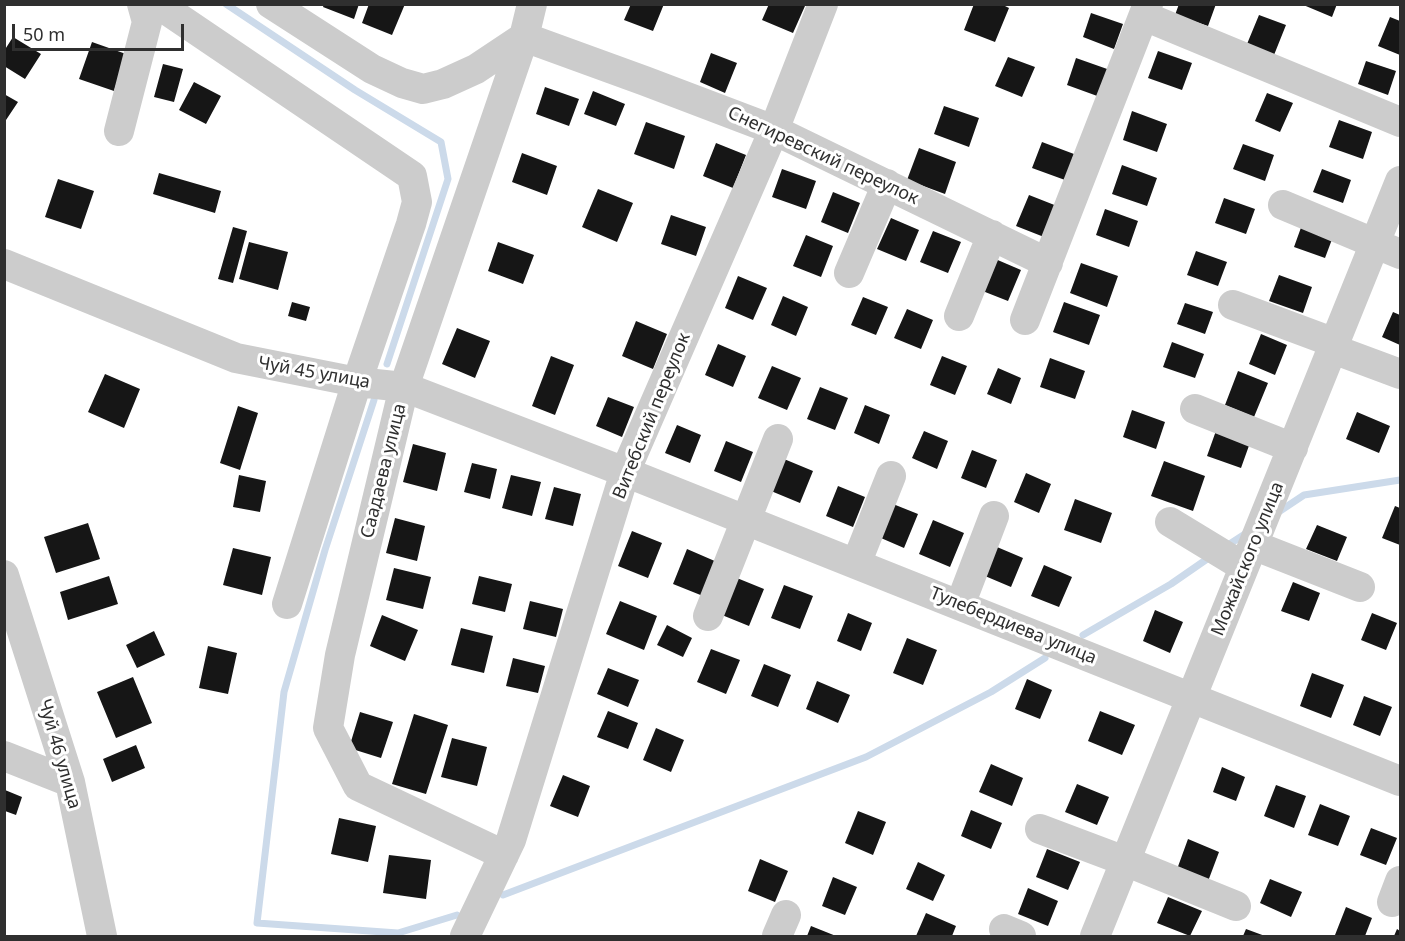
<!DOCTYPE html>
<html>
<head>
<meta charset="utf-8">
<style>
	body { margin:0 }
	#map { position:relative; width:1405px; height:941px; overflow:hidden; background:#fff; font-family:"Noto Sans",sans-serif }
	canvas { display:block }
	.frame { position:absolute; inset:0; border:6px solid #2f2f2f; pointer-events:none }
	.scale { position:absolute; left:12px; top:24px; width:172px; height:27px; box-sizing:border-box; border:3px solid #2f2f2f; border-top:0; padding-left:8px; font-size:18px; line-height:21px; white-space:nowrap; color:#2f2f2f; -webkit-text-stroke:4px #fff; paint-order:stroke }
</style>
</head>
<body>
<div id="map">
<canvas width="1405" height="941"></canvas>
<div class="frame"></div>
<div class="scale">50 m</div>
</div>
<script>
const ctx = document.querySelector('canvas').getContext('2d');
ctx.lineJoin = 'round';
const poly = rows => new Path2D(rows.map(r => 'M' + r).join(''));
function stroke(path, color, width, dash) { ctx.strokeStyle = color; ctx.lineWidth = width; ctx.lineCap = dash ? 'butt' : 'round'; ctx.setLineDash(dash || []); ctx.stroke(path); }
function paint(path, color) { ctx.fillStyle = color; ctx.fill(path, 'evenodd'); }
function write(font, color, halo, rows, align = 'center') {
  ctx.font = font + ' "Noto Sans",sans-serif'; ctx.lineWidth = 6; ctx.setLineDash([]); ctx.textBaseline = 'middle'; ctx.strokeStyle = halo; ctx.fillStyle = color; for (const [text, x, y, turn = 0] of rows) {
    ctx.save(); ctx.translate(x, y); ctx.rotate((+turn || 0) * Math.PI / 180); ctx.textAlign = isNaN(turn) ? turn : align; if (halo) ctx.strokeText(text, 0, 0); ctx.fillText(text, 0, 0); ctx.restore();
  }
}
stroke(poly([
	[226,4,355,90,441,142,448,179,387,364],
	[374,400,325,550,284,692,257,923,398,933,457,915],
	[1277,513,1304,495,1400,480],
	[1225,547,1245,534],
	[1083,635,1171,584,1210,557],
	[503,895,866,757,991,692,1045,658]
]), '#ccdaea', 7);
paint(poly([
	[324,4,359,4,354,19,323,7],
	[369,4,405,4,392,35,362,23],
	[631,4,664,4,653,31,624,20],
	[769,4,801,4,805,6,793,33,762,20],
	[974,4,1001,4,1009,8,995,42,964,30],
	[1179,4,1216,4,1208,26,1175,15],
	[1301,4,1337,4,1332,17],
	[1091,13,1123,24,1114,49,1083,37],
	[1259,15,1286,25,1274,55,1247,44],
	[1390,17,1400,21,1400,55,1378,46],
	[13,37,41,54,25,79,4,66,4,51],
	[92,42,126,54,114,91,79,79],
	[1158,51,1192,63,1182,90,1148,78],
	[711,53,737,63,725,93,700,82],
	[1008,57,1035,67,1022,97,995,86],
	[1076,58,1110,70,1100,97,1067,85],
	[1366,61,1396,71,1388,95,1358,84],
	[163,64,183,69,174,102,154,97],
	[194,82,221,96,206,124,179,110],
	[545,87,579,99,569,126,536,114],
	[593,91,625,104,616,126,584,114],
	[1267,93,1293,103,1280,132,1255,121],
	[4,94,18,102,4,123],
	[944,106,979,118,969,147,934,134],
	[1132,111,1167,124,1157,152,1123,140],
	[1339,120,1372,132,1363,159,1329,147],
	[646,122,685,136,674,169,634,154],
	[1042,142,1074,154,1065,180,1032,168],
	[716,143,746,155,733,188,703,176],
	[1243,144,1274,155,1265,181,1233,169],
	[919,148,956,162,945,194,907,180],
	[522,153,557,166,547,195,512,182],
	[1122,165,1157,178,1147,206,1112,194],
	[782,169,816,181,806,209,772,197],
	[1322,169,1351,180,1343,203,1313,192],
	[159,173,221,191,215,213,153,194],
	[58,179,94,191,81,229,45,217],
	[598,189,633,203,617,242,582,227],
	[833,192,860,203,848,233,821,222],
	[1029,195,1057,206,1044,237,1016,226],
	[1224,198,1255,209,1246,234,1215,223],
	[1105,209,1138,221,1129,247,1096,235],
	[671,215,706,227,696,256,661,244],
	[891,218,919,230,906,261,877,249],
	[1303,222,1334,234,1325,258,1294,247],
	[233,227,247,231,233,283,218,279],
	[933,231,961,242,948,273,920,262],
	[806,235,833,246,821,277,793,266],
	[249,242,288,252,278,290,239,279],
	[498,242,534,255,523,284,488,271],
	[1196,251,1227,262,1218,286,1187,275],
	[993,258,1021,270,1008,301,980,290],
	[1081,263,1118,276,1107,307,1070,293],
	[1279,275,1312,287,1303,313,1269,301],
	[738,276,767,288,753,320,725,308],
	[783,296,808,307,796,336,771,325],
	[863,297,888,307,876,335,851,325],
	[292,302,310,307,306,321,288,316],
	[1064,302,1100,315,1089,345,1053,332],
	[1185,303,1213,312,1205,334,1177,324],
	[907,309,933,320,921,349,894,338],
	[1393,312,1400,315,1400,345,1382,337],
	[636,321,667,334,653,369,622,356],
	[457,328,490,341,475,378,442,364],
	[1261,334,1287,345,1275,375,1249,364],
	[1172,342,1204,354,1195,378,1163,367],
	[718,344,746,356,733,387,705,375],
	[551,356,574,365,555,415,532,406],
	[942,356,967,366,955,395,930,385],
	[1050,358,1085,371,1075,399,1040,387],
	[772,366,801,378,787,410,758,398],
	[998,368,1021,378,1011,404,987,394],
	[1238,371,1268,383,1254,417,1225,405],
	[105,374,140,389,124,428,88,412],
	[820,387,848,398,835,430,807,419],
	[608,397,634,407,622,437,596,426],
	[865,405,890,415,879,444,854,433],
	[238,406,258,413,240,470,220,463],
	[1132,410,1165,422,1156,449,1123,437],
	[1357,412,1390,426,1379,453,1346,439],
	[677,425,701,435,690,463,665,453],
	[1217,428,1251,440,1241,468,1207,456],
	[924,431,948,441,937,469,912,458],
	[726,441,753,452,741,482,714,471],
	[413,444,446,453,437,491,403,482],
	[972,450,997,460,986,488,961,478],
	[784,459,813,471,800,503,771,491],
	[1164,461,1205,476,1193,511,1151,496],
	[472,463,497,469,490,499,464,492],
	[1026,473,1051,484,1039,513,1014,502],
	[239,475,266,481,260,512,233,507],
	[511,475,541,482,532,516,502,508],
	[838,486,865,497,853,527,826,516],
	[554,487,581,494,573,526,545,519],
	[1075,499,1112,513,1101,543,1064,530],
	[888,502,918,514,904,548,874,535],
	[1395,506,1400,508,1400,545,1382,538],
	[395,518,425,526,417,561,386,553],
	[933,520,964,533,950,567,919,554],
	[88,523,100,559,56,573,44,537],
	[1317,525,1347,537,1337,561,1306,549],
	[632,531,662,543,648,578,618,566],
	[997,547,1023,558,1011,587,985,576],
	[233,548,271,557,262,595,223,585],
	[687,549,717,562,703,596,673,584],
	[1044,565,1072,577,1059,607,1031,596],
	[394,568,431,577,423,609,386,600],
	[109,576,118,604,68,620,60,592],
	[479,576,512,584,505,612,472,604],
	[732,576,764,589,749,626,717,613],
	[1293,582,1320,593,1309,621,1281,611],
	[784,585,813,596,800,629,771,618],
	[530,601,563,609,556,637,523,629],
	[620,601,657,616,644,650,606,634],
	[1155,610,1183,622,1170,653,1143,641],
	[848,613,872,623,861,651,837,641],
	[1372,613,1397,623,1386,650,1361,640],
	[382,615,418,630,405,661,370,646],
	[667,625,692,638,683,657,657,645],
	[461,628,493,636,484,673,451,665],
	[154,631,165,655,137,668,126,645],
	[907,638,937,650,923,685,893,673],
	[208,646,237,653,228,694,199,688],
	[711,649,740,660,726,694,697,682],
	[513,658,545,666,538,693,506,686],
	[764,664,791,675,778,707,751,696],
	[608,668,639,680,628,707,597,694],
	[1312,673,1344,685,1331,718,1300,706],
	[133,677,152,723,116,738,97,692],
	[1027,679,1052,690,1040,719,1015,709],
	[817,681,850,695,838,723,806,709],
	[1364,696,1392,707,1380,736,1353,725],
	[608,711,638,723,628,749,597,737],
	[1100,711,1135,725,1122,755,1088,741],
	[360,712,393,722,381,758,349,748],
	[414,714,448,725,426,794,392,784],
	[656,728,684,740,671,772,643,760],
	[452,738,487,747,477,786,441,777],
	[136,745,145,768,112,782,103,759],
	[991,764,1023,778,1012,806,979,792],
	[1222,767,1245,777,1236,801,1213,792],
	[563,775,590,786,578,817,550,806],
	[1077,784,1109,797,1097,825,1065,812],
	[1276,785,1306,796,1294,828,1264,816],
	[5,790,22,797,16,815,5,811],
	[1320,804,1350,816,1338,846,1308,835],
	[971,810,1002,823,991,849,961,836],
	[858,811,886,822,873,855,845,843],
	[339,818,376,826,368,862,331,854],
	[1371,828,1397,838,1386,865,1360,855],
	[1188,839,1219,852,1207,884,1176,872],
	[1047,849,1080,862,1068,890,1036,877],
	[389,855,431,860,426,899,383,893],
	[760,859,788,871,775,902,748,891],
	[918,862,945,875,933,901,906,889],
	[833,877,857,887,845,915,822,906],
	[1270,879,1302,892,1291,917,1260,903],
	[1028,888,1058,901,1048,926,1018,914],
	[1168,897,1202,911,1190,936,1157,923],
	[1346,907,1372,918,1365,936,1338,936,1335,935],
	[926,913,956,926,952,936,916,936],
	[811,926,836,936,807,936],
	[1246,929,1265,936,1243,936],
	[1397,929,1400,931,1400,936,1394,936]
]), '#161616');
stroke(poly([
	[158,4,412,176,417,202,411,224,357,382,287,604],
	[271,4,372,69,402,83,423,89,443,84,476,69,524,37,645,81,774,130,1048,263],
	[1144,16,1400,122],
	[119,131,147,22,142,4],
	[1283,205,1400,254],
	[4,264,236,358,357,382,404,387,625,472,1400,781],
	[849,273,887,184],
	[1233,305,1335,343],
	[959,316,992,235],
	[1025,320,1148,4],
	[1333,349,1400,374],
	[1195,409,1293,448],
	[1170,522,1244,567],
	[1253,545,1360,587],
	[856,564,891,476],
	[4,575,70,782,102,936],
	[960,605,994,516],
	[708,616,778,439],
	[4,756,70,782],
	[1040,829,1125,861,1236,906],
	[504,855,358,786,328,728,340,655,404,387,524,37,532,4],
	[1392,902,1400,881],
	[1004,929,1021,936],
	[465,936,511,840,625,472,774,130,823,4],
	[777,936,786,915],
	[1095,936,1400,181]
]), '#ccc', 30);
write('18px', '#2f2f2f', '#fff', [
	["Снегиревский переулок",823,156,25],
	["Чуй 45 улица",314,373,10],
	["Витебский переулок",652,416,-68],
	["Саадаева улица",384,471,-76],
	["Можайского улица",1248,559,-68],
	["Тулебердиева улица",1013,626,22],
	["Чуй 46 улица",59,754,74]
]);
</script>
</body>
</html>
